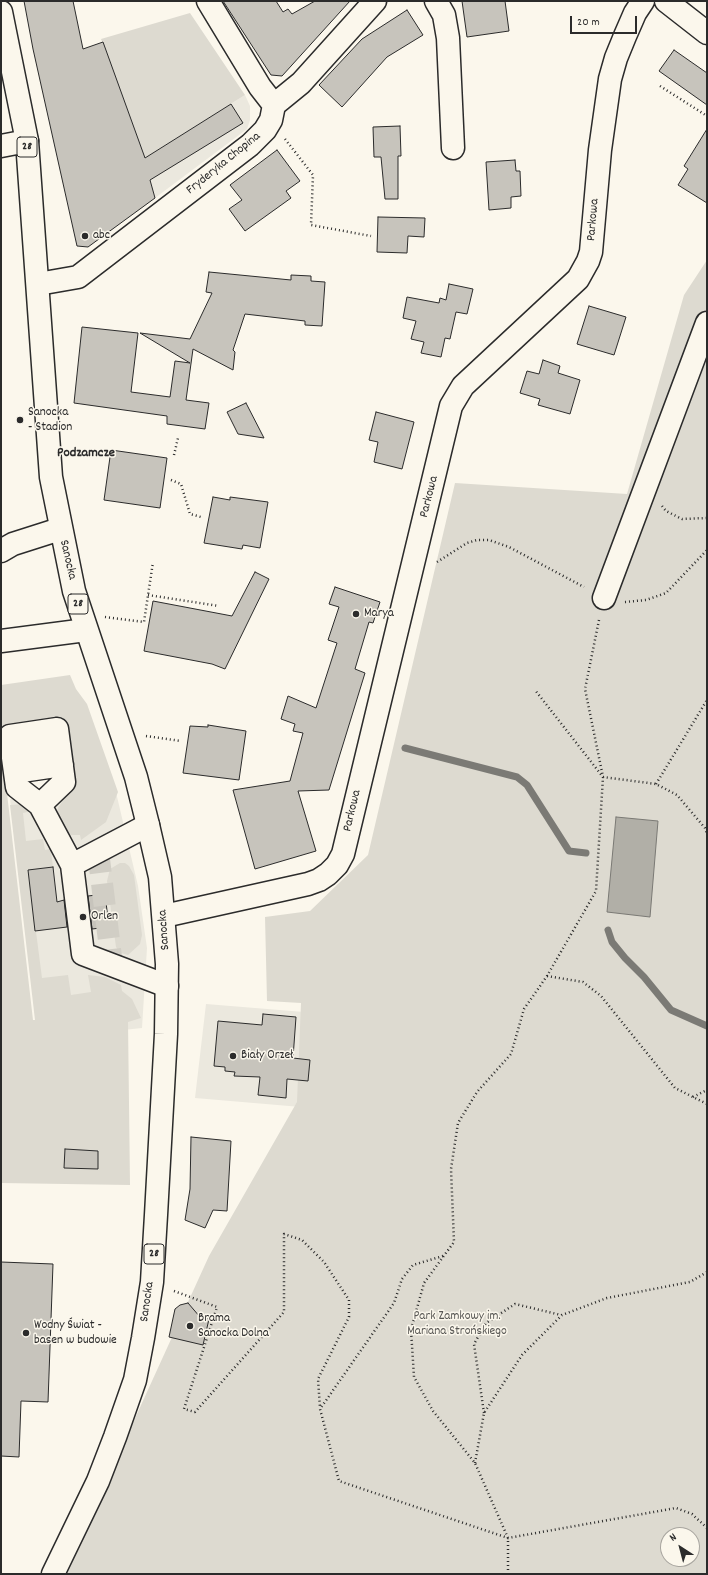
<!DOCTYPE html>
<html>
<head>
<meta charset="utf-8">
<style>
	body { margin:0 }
	#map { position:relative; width:708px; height:1575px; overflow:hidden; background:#fbf7ec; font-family:Dekko,sans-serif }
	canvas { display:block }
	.frame { position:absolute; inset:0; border:2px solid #2b2b2b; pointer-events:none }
	.north { position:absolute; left:660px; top:1527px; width:40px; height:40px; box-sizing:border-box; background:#fbf7ec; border:1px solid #a8a59f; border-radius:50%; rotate:324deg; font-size:11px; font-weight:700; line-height:16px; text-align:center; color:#2b2b2b }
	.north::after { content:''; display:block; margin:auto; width:14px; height:18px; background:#2b2b2b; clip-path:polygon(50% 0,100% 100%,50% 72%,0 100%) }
	.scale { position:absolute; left:570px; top:16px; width:67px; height:18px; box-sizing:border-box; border:2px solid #2b2b2b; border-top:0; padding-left:5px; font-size:12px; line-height:14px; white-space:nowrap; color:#2b2b2b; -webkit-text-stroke:3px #fbf7ec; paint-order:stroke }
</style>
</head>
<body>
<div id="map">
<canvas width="708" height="1575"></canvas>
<div class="frame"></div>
<div class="north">N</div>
<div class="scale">20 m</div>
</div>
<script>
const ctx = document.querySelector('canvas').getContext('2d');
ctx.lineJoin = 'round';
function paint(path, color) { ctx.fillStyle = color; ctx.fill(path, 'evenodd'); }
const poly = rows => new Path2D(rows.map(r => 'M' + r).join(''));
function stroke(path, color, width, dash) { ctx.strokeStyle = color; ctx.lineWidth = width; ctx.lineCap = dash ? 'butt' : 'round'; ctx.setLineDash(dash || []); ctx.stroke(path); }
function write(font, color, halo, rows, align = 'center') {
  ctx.font = font + ' Dekko,sans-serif'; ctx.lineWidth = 3; ctx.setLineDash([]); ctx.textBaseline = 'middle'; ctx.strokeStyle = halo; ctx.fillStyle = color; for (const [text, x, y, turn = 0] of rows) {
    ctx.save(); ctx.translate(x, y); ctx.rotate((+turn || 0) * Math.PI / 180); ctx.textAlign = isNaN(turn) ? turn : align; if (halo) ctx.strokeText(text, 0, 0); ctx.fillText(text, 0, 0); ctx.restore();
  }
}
paint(poly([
	[245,95,250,106,250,120,247,129,155,198,143,159],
	[115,788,138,886,147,948,142,1028,38,1039,10,799],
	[206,1004,304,1012,301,1107,195,1098]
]), '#ebe8de');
paint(poly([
	[190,13,245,95,143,159,134,128,101,39],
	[707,260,707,1574,64,1574,209,1256,297,1102,301,1003,267,1001,265,917,310,911,368,855,455,483,627,494,684,295],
	[668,1535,692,1535,692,1559,668,1559],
	[70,675,76,689,87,704,118,792,106,822,81,840,80,835,71,835,70,840,57,816,58,808,67,794,72,775,62,719,1,727,1,685],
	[1,741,33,1020,35,1020,10,805,26,804,32,811,23,813,26,841,43,839,45,850,50,849,49,843,50,843,53,867,28,870,42,978,68,975,71,995,91,992,88,975,105,977,121,985,122,991,132,999,141,1018,128,1022,130,1185,1,1183],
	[120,863,125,863,129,866,134,875,142,935,140,944,128,955,121,953,116,947,107,881,110,869]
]), '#dddad0');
const water = poly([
	[616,817,658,821,650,917,607,912,616,817]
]);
paint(water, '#b1afa7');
stroke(water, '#7b7a75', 1);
stroke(poly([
	[405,748,517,777,527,785,569,851,586,853],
	[608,930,612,942,625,958,644,977,671,1010,707,1026]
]), '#7b7a75', 7);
const building = poly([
	[24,1,73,1,83,49,103,42,145,158,231,104,243,123,150,180,155,198,88,247,77,246,33,49,24,1],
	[223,1,276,1,283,12,288,9,292,14,315,1,350,1,282,76,271,75,223,1],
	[462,1,505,1,509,31,467,37,462,1],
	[407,10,423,35,387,57,342,107,319,85,362,39,407,10],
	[674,50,707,73,707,105,659,71,674,50],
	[400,126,401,156,398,156,398,199,385,199,381,157,374,157,373,127,400,126],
	[707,129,707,203,678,185,688,169,684,166,707,129],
	[277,150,300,181,286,191,291,198,245,231,229,209,242,200,230,185,277,150],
	[515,160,516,171,520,171,521,196,511,197,511,208,489,210,486,162,515,160],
	[378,217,425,218,424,237,408,236,407,253,377,252,378,217],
	[209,272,291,280,291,275,311,276,311,281,325,282,322,326,305,325,305,321,245,314,233,350,235,352,233,370,193,349,186,400,209,403,205,429,167,424,167,416,74,403,82,327,138,333,131,392,170,397,175,361,190,363,140,333,190,339,212,293,206,292,209,272],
	[449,284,473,289,467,314,456,312,450,339,445,338,441,357,421,353,424,342,411,339,416,321,403,318,407,297,439,303,440,298,446,300,449,284],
	[589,306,626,317,614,355,577,344,589,306],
	[543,360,560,366,558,373,580,380,570,414,538,405,540,399,520,393,527,371,539,374,543,360],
	[246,403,264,438,238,434,227,412,246,403],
	[376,412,414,422,402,469,374,462,378,442,369,440,376,412],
	[111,450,167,458,160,508,104,500,111,450],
	[213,497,230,500,230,497,268,502,260,548,243,545,242,549,204,543,213,497],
	[255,572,269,579,225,669,212,664,144,651,153,601,232,616,255,572],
	[335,587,380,602,373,623,369,622,355,669,365,673,329,790,298,791,316,851,255,869,233,790,290,781,303,733,293,731,295,724,281,719,288,696,316,708,337,643,328,640,339,607,329,604,335,587],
	[208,725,246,731,239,780,183,773,190,726,208,727,208,725],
	[53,867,57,902,64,900,67,927,35,931,28,870,53,867],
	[105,894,109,927,92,929,88,896,105,894],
	[263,1014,296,1017,293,1058,310,1060,308,1081,287,1079,286,1098,258,1095,260,1077,234,1076,235,1072,225,1071,225,1067,214,1066,218,1021,262,1025,263,1014],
	[191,1137,231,1141,227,1211,213,1210,205,1228,185,1220,190,1189,191,1137],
	[65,1149,98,1151,98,1169,64,1168,65,1149],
	[1,1262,53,1264,48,1402,21,1401,19,1457,1,1456,1,1262],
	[188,1303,200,1317,209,1319,203,1345,169,1337,175,1309,180,1305,188,1303]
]);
paint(building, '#c7c4bc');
stroke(building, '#2b2b2b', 1);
stroke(poly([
	[98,851,112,965]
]), '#d1cec5', 22, [22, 11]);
const minor = poly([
	[208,1,260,87,274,105],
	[436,1,444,15,448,38,453,148],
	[666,1,707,33],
	[1,146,27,141],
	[38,284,78,277,250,145,265,130,271,120,274,105,301,83,375,1],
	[1,551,13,544,60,529],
	[604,598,707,323],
	[1,641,86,630],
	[12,752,59,746],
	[15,772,62,765],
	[40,805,64,782,57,729,10,736,17,787,40,805,72,865],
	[148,825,72,865,83,954,167,986],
	[164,916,308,884,319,880,328,874,337,865,343,854,451,406,463,386,578,279,588,261,591,252,600,150,610,79,616,58,625,36,635,13,643,1]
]);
const major = poly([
	[1,12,27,141,51,477,74,591,136,777,148,825,160,877,167,964,166,1034,156,1215,152,1282,143,1338,135,1380,115,1437,98,1481,53,1574]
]);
stroke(minor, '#2b2b2b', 25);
stroke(major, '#2b2b2b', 25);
stroke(poly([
	[660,86,707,116],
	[285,139,313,175,311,225,371,236],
	[174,455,178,438],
	[171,480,181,484,190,514,201,517],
	[662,506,666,511,682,519,707,518],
	[437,562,467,543,477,540,489,540,509,547,584,587],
	[148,595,219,606],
	[625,602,646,600,666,593,707,550],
	[105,617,144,622,153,562],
	[599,620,585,689,603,777,656,784,677,795,705,828,707,834],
	[146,736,181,741],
	[656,784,707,700],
	[547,976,583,982,601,996,675,1088,707,1104],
	[693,1097,707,1090],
	[443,1256,413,1265,402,1279,394,1303,320,1409,339,1481,508,1538,676,1508,692,1514,707,1528],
	[174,1291,217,1307,184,1409,195,1412,284,1312,284,1234,302,1240,324,1262,349,1300,349,1317,318,1379,320,1408],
	[484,1413,474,1344,486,1323,515,1304,561,1315],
	[475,1463,484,1413,522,1355,562,1315,607,1298,690,1282,707,1272],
	[508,1574,508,1538,475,1463,433,1411,414,1377,411,1330,424,1283,454,1242,451,1169,458,1123,477,1092,511,1054,524,1009,547,976,596,891,603,777,535,690]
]), '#2b2b2b', 2.5, [1, 3]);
stroke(minor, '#fbf7ec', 22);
stroke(major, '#fbf7ec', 22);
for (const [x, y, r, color] of [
	[85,236,4,"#2b2b2b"],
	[20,420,4,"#2b2b2b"],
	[356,614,4,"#2b2b2b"],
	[83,917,4,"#2b2b2b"],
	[233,1056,4,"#2b2b2b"],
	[190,1326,4,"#2b2b2b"],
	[26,1333,4,"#2b2b2b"]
]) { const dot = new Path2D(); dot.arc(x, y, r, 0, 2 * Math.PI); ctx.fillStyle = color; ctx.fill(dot); stroke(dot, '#fbf7ec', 1.5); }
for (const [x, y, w] of [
	[27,147,20],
	[78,604,20],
	[154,1254,20]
]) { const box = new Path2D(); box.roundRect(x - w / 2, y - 10, w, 20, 3); ctx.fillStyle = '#fbf7ec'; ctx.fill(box); stroke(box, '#2b2b2b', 1); }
write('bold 12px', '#2b2b2b', null, [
	["28",27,147],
	["28",78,604],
	["28",154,1254]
]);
write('13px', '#2b2b2b', '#fbf7ec', [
	["Fryderyka Chopina",224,164,-39],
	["Parkowa",594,220,-85],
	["Parkowa",430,497,-76],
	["Sanocka",67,560,77],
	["Parkowa",353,811,-77],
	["Sanocka",165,930,-94],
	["Sanocka",148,1302,-82]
]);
write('13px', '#2b2b2b', '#fbf7ec', [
	["abc",93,236],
	["Sanocka",28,413],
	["- Stadion",28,428],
	["Marya",364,614],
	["Orlen",91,917],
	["Biały Orzeł",241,1056],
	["Brama",198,1319],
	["Sanocka Dolna",198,1334],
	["Wodny Świat -",34,1326],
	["basen w budowie",34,1341]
], 'left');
write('13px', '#585754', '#fbf7ec', [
	["Park Zamkowy im.",457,1317],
	["Mariana Strońskiego",457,1332]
]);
write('bold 14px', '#2b2b2b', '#fbf7ec', [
	["Podzamcze",86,454]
]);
</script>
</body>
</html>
